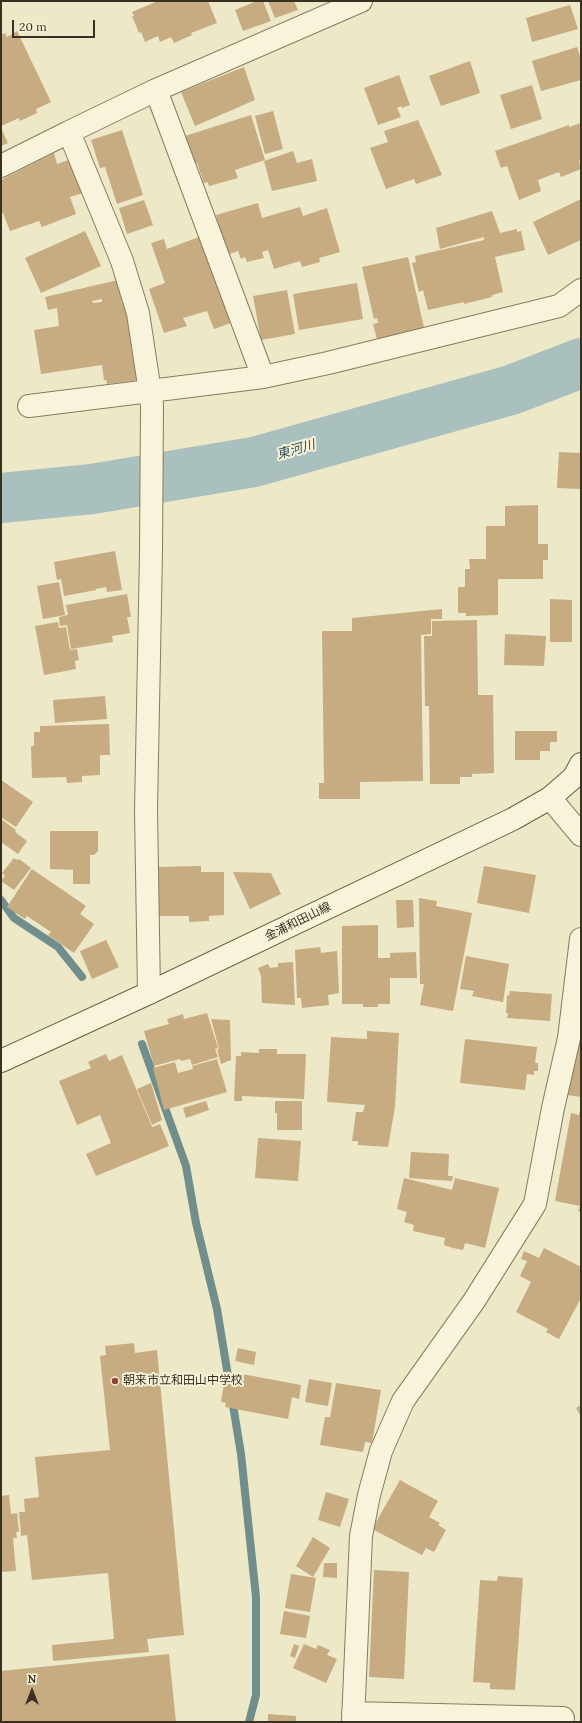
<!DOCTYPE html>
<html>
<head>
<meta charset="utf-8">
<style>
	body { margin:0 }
	#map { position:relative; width:582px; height:1723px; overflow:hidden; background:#ece8c8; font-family:Lora,serif }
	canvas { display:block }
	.frame { position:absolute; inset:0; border:2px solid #383021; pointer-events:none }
	.north { position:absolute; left:12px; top:1671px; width:40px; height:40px; -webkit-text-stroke:3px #f4f1d7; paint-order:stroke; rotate:0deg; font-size:11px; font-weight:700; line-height:16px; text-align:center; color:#383021 }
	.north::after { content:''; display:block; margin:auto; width:14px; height:18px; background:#383021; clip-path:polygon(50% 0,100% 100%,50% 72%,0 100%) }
	.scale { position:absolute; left:12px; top:20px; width:83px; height:18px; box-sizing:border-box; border:2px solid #383021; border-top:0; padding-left:5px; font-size:12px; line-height:14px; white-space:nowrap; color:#383021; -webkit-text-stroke:3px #f4f1d7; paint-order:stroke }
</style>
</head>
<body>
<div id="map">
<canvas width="582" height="1723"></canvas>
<div class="frame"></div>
<div class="north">N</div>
<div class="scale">20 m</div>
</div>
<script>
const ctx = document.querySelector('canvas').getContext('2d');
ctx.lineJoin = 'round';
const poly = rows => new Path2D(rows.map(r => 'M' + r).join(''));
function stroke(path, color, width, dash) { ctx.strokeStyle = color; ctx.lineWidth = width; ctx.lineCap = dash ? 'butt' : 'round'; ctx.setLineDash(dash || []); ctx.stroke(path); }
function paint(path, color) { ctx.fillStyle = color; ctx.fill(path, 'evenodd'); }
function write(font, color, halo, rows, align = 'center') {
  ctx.font = font + ' Lora,"Noto Sans JP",serif'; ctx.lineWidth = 4; ctx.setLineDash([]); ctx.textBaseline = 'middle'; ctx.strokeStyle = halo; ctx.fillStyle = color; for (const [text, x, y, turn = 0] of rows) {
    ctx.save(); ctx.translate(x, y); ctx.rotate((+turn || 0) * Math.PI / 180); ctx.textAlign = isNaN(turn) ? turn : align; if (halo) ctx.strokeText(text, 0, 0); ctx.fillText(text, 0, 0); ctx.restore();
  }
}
stroke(poly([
	[1,900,14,918,58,947,82,977],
	[142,1044,186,1166,196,1223,217,1309,229,1382],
	[232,1399,241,1454,256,1597,256,1695,249,1722]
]), '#708e8c', 8);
stroke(poly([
	[1,498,92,489,254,462,511,390,581,363]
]), '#a9c0be', 50);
paint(poly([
	[158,1,208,1,217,23,191,33,192,35,174,43,171,37,160,42,158,36,145,42,141,32,139,33,132,16,134,16,132,12],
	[257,1,263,1,271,21,243,31,235,10],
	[268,1,294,1,298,10,275,18],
	[570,5,578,29,532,42,526,18],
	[17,31,51,102,36,109,37,113,20,121,19,118,1,126,1,35,5,33,7,37],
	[577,47,581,59,581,80,541,91,532,61],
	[470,61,480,93,441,106,429,76],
	[244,67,255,100,195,126,181,92],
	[399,75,410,105,402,108,401,106,397,108,401,117,378,125,364,88],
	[532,85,542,119,511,129,500,95],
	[273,111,283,149,265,154,255,116],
	[251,115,265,160,235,170,238,178,209,186,208,182,204,183,197,163,194,164,185,136],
	[418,120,442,175,416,184,414,179,386,189,370,148,388,142,384,131],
	[581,123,581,159,579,160,581,169,561,177,559,172,538,180,541,191,519,200,507,166,501,168,495,151,569,125,569,127],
	[1,128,8,143,1,146],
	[122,130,143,195,117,204,105,167,100,168,91,140],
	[293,151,297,163,312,159,317,181,272,191,264,161],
	[54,153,57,164,71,159,83,193,70,197,76,214,42,227,39,221,10,231,3,213,1,213,1,180],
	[581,199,581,240,548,255,533,222],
	[144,200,153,225,127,234,119,208],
	[258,203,262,218,300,207,303,216,327,208,340,252,319,258,320,262,302,267,300,261,274,269,268,250,262,252,264,258,247,262,245,257,241,259,238,251,227,255,216,215],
	[492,211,500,233,517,229,517,232,521,231,525,250,495,257,503,292,492,295,492,297,464,304,464,302,428,310,423,290,419,292,412,263,416,262,415,256,484,240,484,237,440,249,436,228],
	[85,231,101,266,41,293,25,258],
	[199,237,231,323,214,329,207,311,183,318,187,326,164,333,149,289,165,283,151,243,164,239,167,249],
	[408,257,425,332,378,343,373,324,378,323,377,318,374,319,362,267],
	[118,280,122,303,125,302,130,337,134,337,140,380,107,384,106,380,104,380,102,365,41,374,34,330,59,326,57,308,48,310,45,297],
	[102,299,102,302,93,303,92,301],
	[357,283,363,319,299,330,293,294],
	[287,290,295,334,261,340,253,296],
	[559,452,581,453,581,489,557,488],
	[538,505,538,544,548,544,548,560,543,560,543,579,498,579,498,615,466,616,466,613,458,613,458,587,465,587,465,569,470,569,469,559,486,559,486,526,505,526,505,506],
	[115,551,122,590,107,592,106,587,96,589,96,590,64,596,61,579,57,580,54,562],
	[59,582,65,615,43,619,37,586],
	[127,594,131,617,127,617,130,633,112,636,113,642,71,649,67,625,60,626,59,617,68,615,66,605],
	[550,599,572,600,572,642,550,642],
	[442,609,442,619,431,619,431,634,421,635,423,781,360,782,360,799,319,799,319,783,324,783,322,631,352,631,352,618],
	[477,620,478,695,493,695,494,773,472,774,472,777,460,777,460,784,430,784,429,706,425,706,424,636,432,636,432,621],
	[58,622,59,628,66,627,70,650,77,649,79,660,75,661,76,669,44,675,35,626],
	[505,634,546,636,544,666,504,665],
	[105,696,107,719,55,723,53,700],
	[109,724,110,755,100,755,100,775,82,776,82,782,67,783,66,777,32,778,31,746,34,746,34,732,40,732,40,726],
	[515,731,557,731,557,742,550,742,550,751,540,751,540,760,515,760],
	[1,780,33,802,16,827,1,817],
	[1,819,16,830,15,832,27,841,18,854,1,842],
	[50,831,98,831,98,851,94,855,90,855,90,884,73,884,73,870,50,869],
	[14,858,17,860,19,859,31,868,14,890,1,881,5,876,2,873],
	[201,866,201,872,224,872,224,915,209,916,209,921,189,922,189,916,157,916,156,867],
	[484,866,536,875,529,913,477,903],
	[32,869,86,906,80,914,94,924,74,953,48,935,51,932,27,916,25,919,7,907],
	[233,872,271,873,281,894,250,909],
	[419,898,437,901,436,906,472,913,453,1011,420,1005,424,984,420,984],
	[396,900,413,900,414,927,397,928],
	[378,925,378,958,390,958,390,953,416,952,417,978,390,978,390,1004,378,1004,378,1007,363,1007,363,1004,342,1004,342,926],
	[106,940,119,967,92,979,80,951],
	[320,947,321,953,337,951,339,993,328,995,329,1005,302,1008,301,998,297,998,295,950],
	[466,956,509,964,503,1002,472,996,474,991,460,989],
	[293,962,295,1005,262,1003,261,976,258,968,268,964,270,968,278,967,278,963],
	[510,991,552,994,550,1021,507,1018,508,1013,506,1013,507,995,509,996],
	[207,1013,218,1048,215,1049,218,1057,192,1065,190,1059,181,1061,180,1059,154,1066,144,1031,169,1024,167,1019,183,1014,184,1019],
	[211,1019,230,1020,231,1060,221,1064,217,1049,219,1049],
	[581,1023,581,1097,567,1095],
	[367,1031,399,1033,395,1107,388,1147,358,1145,358,1141,352,1141,356,1112,363,1112,365,1105,327,1102,331,1037,367,1039],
	[465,1039,537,1047,535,1063,538,1063,538,1071,534,1071,534,1075,527,1074,525,1090,460,1083],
	[259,1049,277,1049,277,1054,306,1054,304,1099,242,1096,242,1101,234,1101,236,1056,241,1056,241,1052,259,1053],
	[106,1054,109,1061,122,1055,152,1127,160,1124,169,1146,96,1176,86,1154,111,1143,100,1115,77,1125,59,1081,91,1068,88,1062],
	[217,1059,227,1092,164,1110,153,1068,175,1062,178,1073,193,1069,192,1066],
	[151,1083,162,1120,152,1125,137,1089],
	[206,1101,209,1110,186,1118,183,1108],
	[275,1101,302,1101,302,1130,277,1130,277,1113,275,1113],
	[580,1110,581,1110,581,1212,578,1211,580,1206,555,1201,571,1113,579,1115],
	[258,1138,301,1141,298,1181,255,1178],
	[411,1152,449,1154,448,1176,453,1176,452,1181,409,1178],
	[404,1178,452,1190,455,1178,499,1188,485,1248,465,1243,463,1250,453,1248,444,1245,445,1238,413,1231,414,1225,404,1222,407,1212,397,1209],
	[544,1248,581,1267,581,1298,559,1339,546,1332,548,1329,516,1312,531,1282,520,1276,527,1261,521,1259,524,1251,539,1258],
	[134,1343,135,1353,157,1350,184,1635,147,1639,149,1652,53,1661,52,1645,114,1639,108,1573,32,1580,27,1535,21,1536,19,1512,25,1512,24,1499,39,1497,35,1457,110,1450,100,1356,106,1355,105,1346],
	[238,1348,256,1352,254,1365,235,1361],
	[226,1371,301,1385,299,1399,292,1397,288,1419,225,1407,226,1403,221,1402],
	[309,1379,332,1383,328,1406,305,1402],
	[336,1383,381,1390,372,1443,365,1442,363,1452,320,1445,325,1417,330,1417],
	[581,1405,581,1416,576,1408],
	[400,1480,438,1501,429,1517,440,1523,438,1525,446,1530,434,1552,426,1548,422,1555,372,1529],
	[326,1492,349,1499,340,1527,318,1520],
	[9,1495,11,1514,17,1513,19,1532,16,1532,17,1538,13,1538,16,1571,1,1572,1,1496],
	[313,1537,330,1548,313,1577,296,1566],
	[324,1563,337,1563,337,1578,323,1577],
	[374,1570,409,1572,404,1679,369,1677],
	[291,1574,316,1578,310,1612,285,1608],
	[498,1576,523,1578,515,1690,490,1689,490,1683,473,1682,480,1580,497,1581],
	[284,1611,310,1616,306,1638,280,1634],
	[294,1644,299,1646,295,1658,290,1656],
	[304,1644,316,1649,318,1645,330,1650,327,1655,337,1659,326,1683,293,1668],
	[169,1654,176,1722,1,1722,1,1671],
	[268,1714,296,1716,296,1722,268,1722]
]), '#c7ab81');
const street = poly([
	[156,90,263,377],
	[69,132,156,90,361,1],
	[1,166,69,132,122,261,138,313,152,405,151,552,146,810,149,993],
	[29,406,263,377,328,363,559,306,581,290],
	[550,798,581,835],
	[353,1713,563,1718],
	[353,1722,361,1536,369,1495,381,1451,403,1401,474,1301,535,1204,553,1108,569,1038,581,939]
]);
const secondary = poly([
	[1,1061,149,993,513,819,550,798,574,777,581,764]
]);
stroke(street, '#877b5e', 24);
stroke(secondary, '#695c41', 24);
stroke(street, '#f7f4db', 22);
stroke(secondary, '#f7f4db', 22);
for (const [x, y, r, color] of [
	[115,1381,4,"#924332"]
]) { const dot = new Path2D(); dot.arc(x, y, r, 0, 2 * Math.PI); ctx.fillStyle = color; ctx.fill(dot); stroke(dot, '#f4f1d7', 1.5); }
write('12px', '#383021', '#f4f1d7', [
	["金浦和田山線",298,922,-26]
]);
write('12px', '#383021', '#f4f1d7', [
	["朝来市立和田山中学校",123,1381]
], 'left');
write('italic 13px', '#315257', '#f4f1d7', [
	["東河川",296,450,-16]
]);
</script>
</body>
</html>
